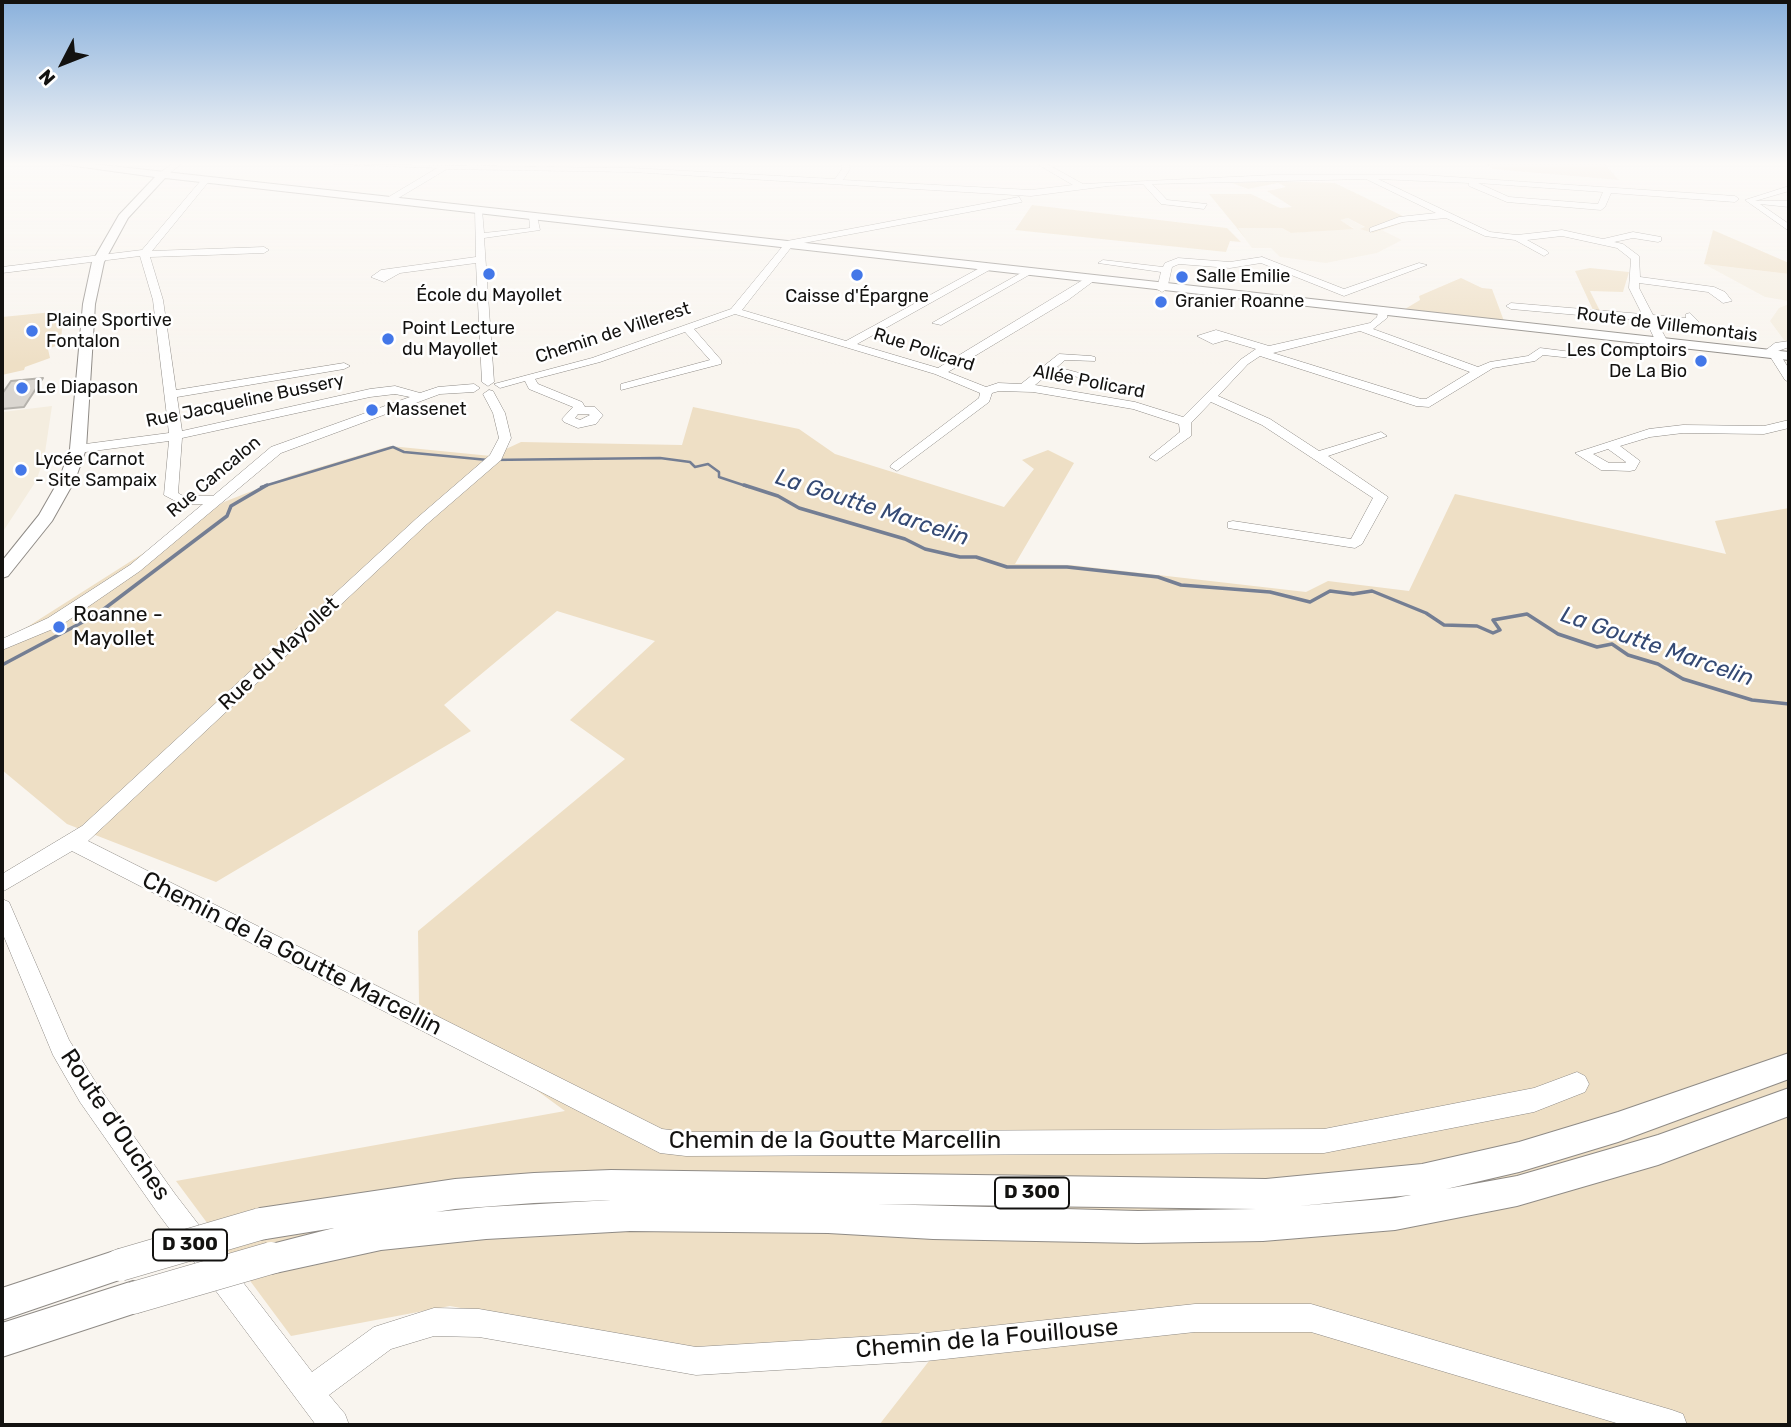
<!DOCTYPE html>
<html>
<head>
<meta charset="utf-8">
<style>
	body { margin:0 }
	#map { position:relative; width:1791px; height:1427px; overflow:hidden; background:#f9f5ef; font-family:Rubik,sans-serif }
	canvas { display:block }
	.frame { position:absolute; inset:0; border:4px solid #131210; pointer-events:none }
	.north { position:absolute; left:28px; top:28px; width:70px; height:70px; -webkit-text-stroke:5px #fff; paint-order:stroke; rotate:228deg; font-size:19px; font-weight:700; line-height:28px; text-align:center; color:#131210 }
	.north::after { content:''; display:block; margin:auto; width:24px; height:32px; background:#131210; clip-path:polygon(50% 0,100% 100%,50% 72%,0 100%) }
</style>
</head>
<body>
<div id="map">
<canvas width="1791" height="1427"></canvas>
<div class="frame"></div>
<div class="north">N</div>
</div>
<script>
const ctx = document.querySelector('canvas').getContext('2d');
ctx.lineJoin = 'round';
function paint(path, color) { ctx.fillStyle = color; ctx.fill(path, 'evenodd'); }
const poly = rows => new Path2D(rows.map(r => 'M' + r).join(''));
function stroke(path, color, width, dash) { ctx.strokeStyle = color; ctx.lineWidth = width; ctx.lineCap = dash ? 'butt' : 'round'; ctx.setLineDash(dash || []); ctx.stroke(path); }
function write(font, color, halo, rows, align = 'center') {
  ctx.font = font + ' Rubik,sans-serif'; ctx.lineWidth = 5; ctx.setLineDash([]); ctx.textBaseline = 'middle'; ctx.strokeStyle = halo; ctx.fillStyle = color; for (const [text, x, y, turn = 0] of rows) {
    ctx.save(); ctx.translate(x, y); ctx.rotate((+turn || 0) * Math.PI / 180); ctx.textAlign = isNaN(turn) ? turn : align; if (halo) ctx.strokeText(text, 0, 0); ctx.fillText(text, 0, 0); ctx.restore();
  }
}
paint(poly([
	[1348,218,1366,228,1362,229,1373,233,1382,230,1402,240,1377,253,1326,263,1280,257,1271,248,1252,248,1237,228,1282,228,1291,233,1354,228,1338,220],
	[1704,264,1789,274,1789,301,1765,297],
	[1789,304,1789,342,1784,340,1770,321,1779,308],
	[52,406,44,459,36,481,2,533,2,412]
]), '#f4eddf');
paint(poly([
	[1486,164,1604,164,1619,180,1493,169],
	[1278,181,1335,183,1411,220,1373,233,1360,229,1365,227,1348,218,1340,220,1354,229,1291,233,1282,228,1238,228,1246,239,1209,194,1251,194,1280,208,1292,207,1267,191,1286,187,1278,183,1248,189,1232,183],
	[1032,205,1227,228,1241,242,1230,241,1226,252,1015,230],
	[1713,230,1789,263,1789,274,1704,264],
	[1590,268,1629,272,1623,292,1590,291,1600,311,1593,310,1575,271],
	[1461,278,1482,288,1492,289,1504,321,1405,309,1420,300,1419,296],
	[63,311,61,344,48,349,50,358,25,367,24,370,2,375,2,317],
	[693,407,799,429,835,454,1004,507,1034,469,1022,460,1048,450,1074,463,1015,564,1071,565,1306,592,1328,581,1409,591,1455,494,1726,554,1715,521,1789,508,1789,1425,879,1425,947,1338,701,1353,450,1306,291,1336,176,1181,565,1111,419,1004,418,931,625,759,570,720,655,641,557,611,444,705,471,731,216,882,67,824,2,770,2,643,224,502,290,476,390,446,491,456,521,442,682,445]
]), '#eedfc5');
stroke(poly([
	[261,487,393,447,404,452,488,460,660,458,690,462,695,467,708,464,719,472,719,477,749,487]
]), '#747e93', 2.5);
stroke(poly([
	[744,485,778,496,799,508,905,539,925,549,960,557,976,557,1007,567,1067,567,1158,577,1181,585,1270,592,1310,602,1330,591,1353,594,1372,591,1426,613,1444,625,1477,626,1493,633,1500,630,1493,620,1527,614,1558,634,1597,647,1612,644,1628,655,1658,664,1683,679,1752,700,1789,704],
	[2,665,96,615,227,516,231,506,267,485]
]), '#747e93', 3.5);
const building = poly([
	[43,378,24,407,2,409,2,394,11,381,43,378]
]);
paint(building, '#dad6d0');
stroke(building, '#b5b2ac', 2);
const minor = poly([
	[172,164,181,164,165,177,159,177,159,173,172,164],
	[333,164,632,168,835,179,842,169,841,164,849,164,850,169,843,180,1031,190,1073,185,1037,164,1047,164,1083,184,1274,175,1423,175,1735,196,1739,199,1735,202,1611,193,1605,207,1601,210,1507,202,1469,186,1469,183,1378,179,1490,232,1517,235,1562,230,1603,239,1633,232,1661,237,1661,241,1658,242,1633,238,1614,242,1623,244,1639,256,1640,277,1714,287,1725,292,1732,301,1723,303,1708,292,1639,283,1639,288,1653,315,1686,318,1686,314,1690,313,1699,322,1694,325,1657,322,1669,344,1663,347,1657,344,1646,321,1511,309,1506,306,1511,303,1642,314,1629,288,1631,259,1617,248,1562,236,1527,240,1547,251,1549,253,1544,256,1515,240,1485,236,1446,218,1403,222,1370,232,1370,228,1399,217,1436,213,1366,179,1152,184,1167,200,1207,204,1204,209,1161,204,1143,184,1108,186,1031,196,632,172,447,169,390,203,387,198,437,168,333,164],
	[1478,183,1603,192,1598,204,1509,197,1478,183],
	[203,178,210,180,152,251,264,247,269,250,264,253,150,257,163,300,176,390,344,363,350,366,344,369,177,397,182,431,370,389,395,386,420,393,438,387,474,384,480,388,474,392,440,394,281,453,140,571,60,626,2,650,2,639,48,618,130,565,203,504,181,504,164,495,169,441,78,453,72,449,78,445,169,433,153,300,140,256,2,273,2,267,142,250,203,178],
	[395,394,410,397,271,447,213,496,183,496,178,493,182,438,370,397,395,394],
	[1789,186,1789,191,1755,201,1789,201,1789,207,1760,204,1789,224,1789,231,1745,200,1789,186],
	[1019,197,1022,202,793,245,742,310,846,341,987,264,993,264,993,268,857,344,938,368,1091,275,1096,278,1095,280,1068,300,948,372,986,387,998,383,1021,384,1059,354,1091,356,1095,357,1095,361,1065,360,1057,367,1083,374,1083,378,1051,372,1035,385,1135,402,1183,417,1240,360,1256,349,1226,340,1213,344,1197,336,1216,330,1269,346,1370,323,1377,317,1379,308,1383,307,1388,310,1387,318,1373,329,1478,367,1490,362,1528,356,1540,348,1572,352,1578,355,1572,358,1543,355,1535,361,1493,368,1429,407,1416,406,1260,356,1248,364,1218,396,1270,419,1319,451,1381,432,1387,436,1328,456,1388,497,1362,544,1355,548,1228,528,1228,522,1233,521,1351,539,1373,498,1262,425,1211,402,1191,423,1191,436,1156,461,1149,457,1180,432,1179,424,1133,409,1033,392,999,391,992,393,989,402,897,471,890,467,892,464,979,398,980,393,935,374,735,314,694,329,721,360,721,364,621,390,621,384,710,360,685,332,600,362,535,379,538,384,582,402,585,407,595,407,603,415,596,424,578,428,564,422,562,419,573,407,529,389,525,381,500,388,494,384,592,358,731,309,787,241,1019,197],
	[1360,331,1470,372,1426,399,1421,399,1273,353,1360,331],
	[578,414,588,414,590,415,580,420,575,418,578,414],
	[475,208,482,210,484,233,530,228,529,216,533,213,537,216,540,230,484,238,494,382,488,386,482,382,476,263,400,273,384,282,371,277,381,270,476,257,475,208],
	[1262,257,1344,289,1419,263,1427,265,1344,296,1261,263,1230,268,1179,264,1172,267,1167,289,1162,292,1157,289,1161,272,1098,263,1103,260,1163,267,1165,263,1178,258,1230,262,1262,257],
	[1028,269,1036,271,941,325,932,323,1028,269],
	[1789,341,1789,347,1778,351,1789,369,1789,382,1785,380,1766,350,1775,343,1789,341],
	[489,390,493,391,505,413,511,438,501,460,427,524,88,841,662,1129,686,1132,1324,1129,1534,1088,1577,1072,1585,1076,1589,1084,1585,1092,1534,1112,1324,1153,686,1156,660,1153,72,851,2,892,2,874,82,826,417,518,490,455,499,438,493,413,483,394,489,390],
	[1789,420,1789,428,1764,434,1683,433,1650,437,1620,446,1640,461,1635,470,1630,471,1601,470,1575,453,1649,429,1683,425,1764,426,1789,420],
	[1608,449,1626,462,1625,463,1609,463,1593,454,1608,449],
	[2,899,9,902,69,1040,98,1086,175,1194,312,1372,374,1327,434,1308,479,1309,696,1347,926,1333,1195,1304,1311,1304,1672,1410,1683,1414,1687,1425,1623,1425,1311,1332,1195,1332,926,1361,696,1375,479,1337,434,1336,391,1349,329,1395,345,1414,349,1425,316,1425,157,1212,80,1102,53,1055,2,932,2,899]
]);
const major = poly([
	[61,164,93,164,1789,352,1789,360,165,178,128,218,104,262,95,304,86,449,75,480,52,521,8,576,2,578,2,561,39,515,59,480,70,449,83,304,92,262,119,215,155,177,61,164],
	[1789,1053,1789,1079,1618,1142,1519,1172,1446,1189,1517,1176,1658,1135,1789,1088,1789,1116,1658,1165,1517,1206,1395,1230,1263,1241,1138,1243,933,1239,828,1233,630,1231,486,1239,381,1250,271,1274,260,1269,255,1258,260,1247,334,1228,260,1240,249,1235,244,1224,249,1213,260,1208,455,1179,534,1173,611,1170,1266,1179,1422,1164,1519,1142,1618,1112,1789,1053],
	[1411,1195,1395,1198,1299,1206,1411,1195],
	[611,1200,486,1207,436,1212,455,1209,534,1203,611,1200],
	[877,1204,1256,1209,1138,1211,877,1204],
	[120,1249,131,1254,136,1265,131,1276,2,1320,2,1288,120,1249],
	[133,1281,145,1286,150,1298,145,1310,2,1357,2,1323,133,1281]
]);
stroke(minor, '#8f8b86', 1);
stroke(major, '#8f8b86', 2);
paint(minor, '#fff');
paint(major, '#fff');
const majorBridge = poly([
	[120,1265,260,1224],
	[133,1298,271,1258]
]);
stroke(majorBridge, '#8f8b86', 33, []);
stroke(majorBridge, '#fff', 32);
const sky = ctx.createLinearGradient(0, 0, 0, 364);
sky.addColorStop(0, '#8ab1dc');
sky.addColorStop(0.45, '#fcfaf8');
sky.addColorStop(1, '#fcfaf800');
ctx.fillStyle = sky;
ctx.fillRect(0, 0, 1791, 364);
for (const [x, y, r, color] of [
	[489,274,7,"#4377e8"],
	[857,275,7,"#4377e8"],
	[1182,277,7,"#4377e8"],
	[1161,302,7,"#4377e8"],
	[32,331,7,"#4377e8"],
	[388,339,7,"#4377e8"],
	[1701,361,7,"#4377e8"],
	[22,388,7,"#4377e8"],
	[372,410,7,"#4377e8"],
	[21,470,7,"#4377e8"],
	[59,627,7,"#4377e8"]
]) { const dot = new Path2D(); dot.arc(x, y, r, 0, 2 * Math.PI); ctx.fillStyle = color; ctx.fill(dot); stroke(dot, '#fff', 2.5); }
write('18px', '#131210', '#fff', [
	["Salle Emilie",1196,277],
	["École du Mayollet",489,296,"center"],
	["Caisse d'Épargne",857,297,"center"],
	["Granier Roanne",1175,302],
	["Plaine Sportive",46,321],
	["Fontalon",46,342],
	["Point Lecture",402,329],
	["du Mayollet",402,350],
	["Les Comptoirs",1687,351,"right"],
	["De La Bio",1687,372,"right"],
	["Le Diapason",36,388],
	["Massenet",386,410],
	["Lycée Carnot",35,460],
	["- Site Sampaix",35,481]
], 'left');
write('18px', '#131210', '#fff', [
	["Route de Villemontais",1667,325,7],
	["Chemin de Villerest",613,333,-18],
	["Rue Policard",924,350,18],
	["Allée Policard",1089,382,11],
	["Rue Jacqueline Bussery",245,401,-12],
	["Rue Cancalon",214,477,-40]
]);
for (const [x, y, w] of [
	[1032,1193,74],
	[190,1245,74]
]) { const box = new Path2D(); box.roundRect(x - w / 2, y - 15.5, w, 31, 5); ctx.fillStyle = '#fff'; ctx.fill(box); stroke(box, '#131210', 2); }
write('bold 19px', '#131210', null, [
	["D 300",1032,1193],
	["D 300",190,1245]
]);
write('21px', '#131210', '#fff', [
	["Roanne -",73,615],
	["Mayollet",73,639]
], 'left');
write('21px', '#131210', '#fff', [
	["Rue du Mayollet",279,654,-43]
]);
write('italic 23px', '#354a74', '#fff', [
	["La Goutte Marcelin",872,508,18],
	["La Goutte Marcelin",1657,647,19]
]);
write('24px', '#131210', '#fff', [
	["Chemin de la Goutte Marcellin",292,954,27],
	["Route d'Ouches",115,1125,56],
	["Chemin de la Goutte Marcellin",835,1141],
	["Chemin de la Fouillouse",987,1339,-5]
]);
</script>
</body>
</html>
